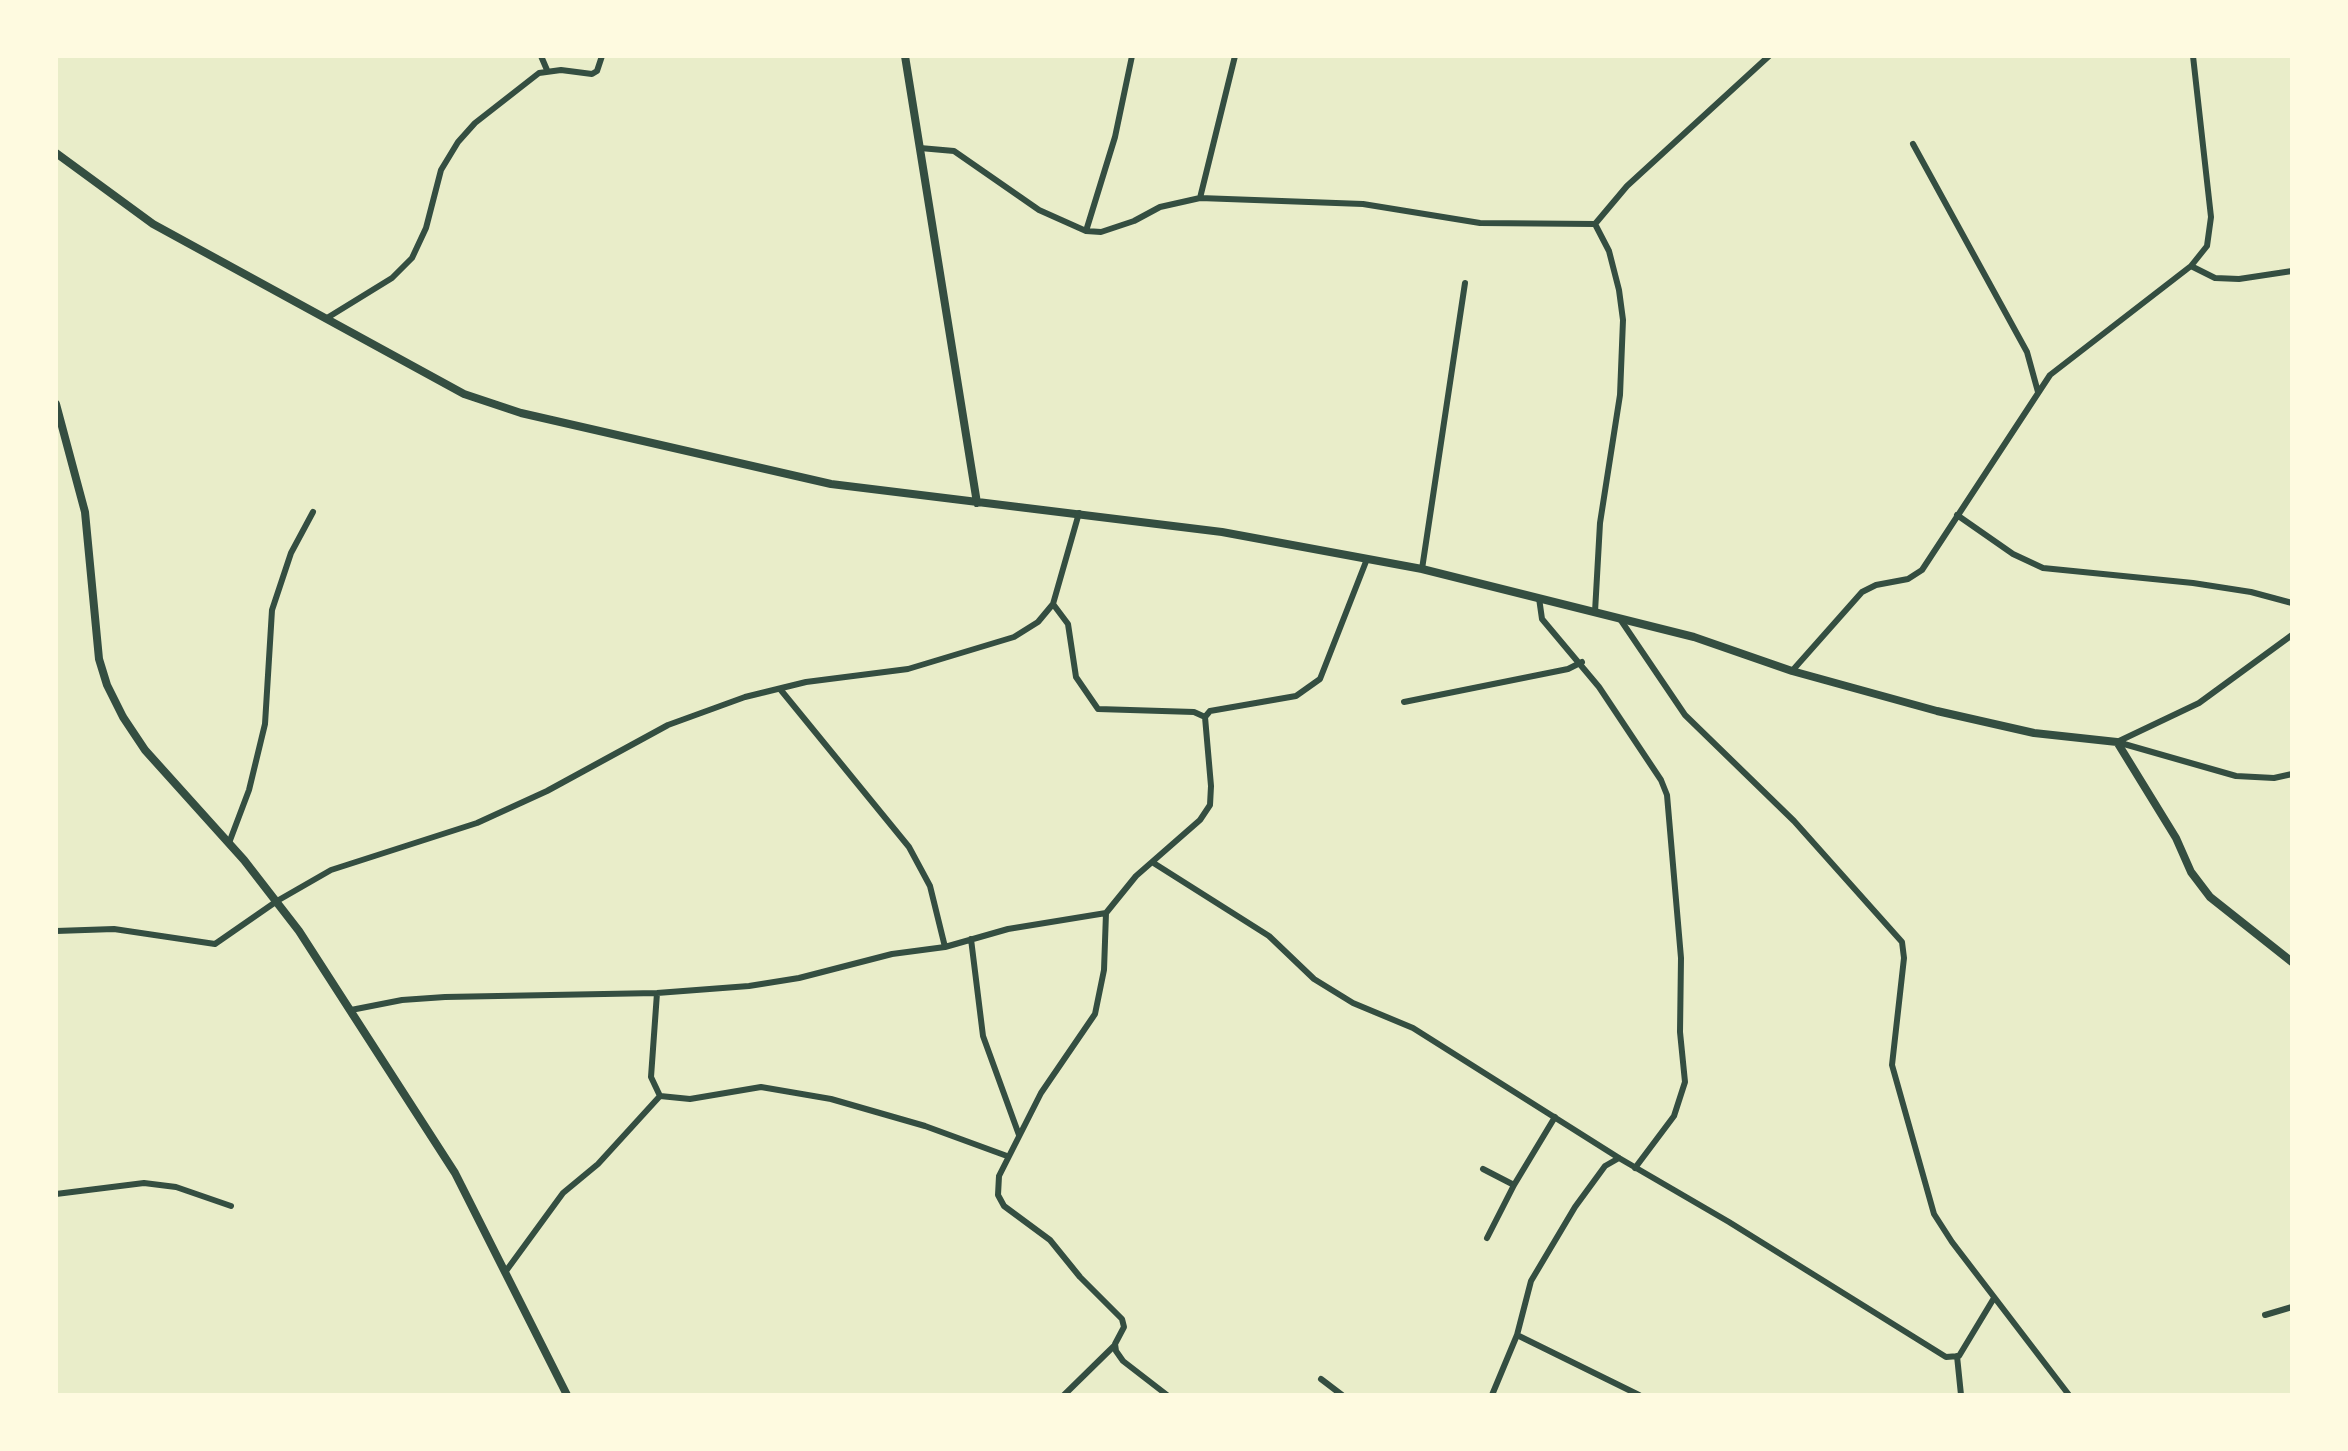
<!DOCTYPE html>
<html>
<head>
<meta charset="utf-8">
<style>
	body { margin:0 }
	#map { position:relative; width:2348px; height:1451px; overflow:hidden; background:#e9edc9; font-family:"Playfair Display",serif }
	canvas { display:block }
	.frame { position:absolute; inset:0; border:58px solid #fefae0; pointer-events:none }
</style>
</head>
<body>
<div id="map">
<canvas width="2348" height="1451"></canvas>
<div class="frame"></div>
</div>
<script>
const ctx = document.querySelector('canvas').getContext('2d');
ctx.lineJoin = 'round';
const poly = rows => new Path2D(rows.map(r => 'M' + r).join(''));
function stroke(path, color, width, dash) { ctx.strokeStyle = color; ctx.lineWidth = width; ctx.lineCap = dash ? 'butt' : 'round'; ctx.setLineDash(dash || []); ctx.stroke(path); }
stroke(poly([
	[541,56,547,70],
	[1913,144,2027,352,2038,392],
	[920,148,954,151,1039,210,1086,231,1101,232,1134,221,1160,207,1200,198,1363,204,1480,223,1595,224,1627,186,1769,56],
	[1200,198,1235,56],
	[1086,231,1115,137,1132,56],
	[2191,266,2215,278,2239,279,2292,271],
	[327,318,392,278,412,258,426,228,441,170,458,142,475,123,539,73,561,70,592,74,597,71,602,56],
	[1957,515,2013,554,2043,568,2193,583,2251,592,2292,603],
	[1422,569,1465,283],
	[1539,598,1542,619,1599,687,1661,780,1667,795,1681,958,1680,1032,1685,1082,1674,1116,1635,1168],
	[1053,604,1068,624,1076,677,1098,709,1194,712,1205,717],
	[1595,612,1600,523,1620,395,1623,320,1619,290,1609,251,1595,224],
	[1620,619,1685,715,1794,821,1902,942,1904,958,1892,1065,1934,1214,1952,1242,2069,1395],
	[1792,671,1862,592,1876,585,1908,579,1922,570,2050,375,2191,266,2207,246,2211,217,2193,56],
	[780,689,909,847,930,886,945,947],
	[1404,702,1568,669,1582,662],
	[2117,742,2199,703,2292,635],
	[2117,742,2236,776,2274,778,2292,774],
	[229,843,249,790,265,724,272,610,291,553,313,512],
	[1152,862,1269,936,1314,979,1353,1003,1413,1028,1619,1158,1729,1222,1946,1357,1959,1356,1994,1298],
	[56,931,114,929,215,944,277,901,331,870,477,823,547,791,668,725,745,697,806,682,908,669,1014,637,1038,622,1053,604,1079,513],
	[971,939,983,1036,1019,1135],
	[657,993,651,1077,660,1096],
	[351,1010,402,1000,445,997,657,993,749,986,799,978,892,954,945,947,1008,929,1106,913],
	[1483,1169,1514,1185],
	[56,1194,144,1183,176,1187,231,1206],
	[1487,1238,1514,1185,1555,1117],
	[506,1271,563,1193,598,1164,660,1096,690,1099,761,1087,831,1099,925,1126,1007,1156],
	[2265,1315,2292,1307],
	[1517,1335,1639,1395],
	[1957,1356,1961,1395],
	[1321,1379,1342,1395],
	[1064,1395,1115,1345],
	[1167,1395,1123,1361,1116,1351,1115,1344,1124,1327,1122,1319,1080,1277,1050,1240,1004,1206,998,1195,999,1176,1041,1093,1095,1014,1104,970,1106,913,1136,876,1200,820,1210,805,1211,786,1205,717,1210,711,1296,696,1320,679,1367,559],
	[1492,1395,1517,1335,1531,1281,1575,1207,1605,1166,1619,1158]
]), '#344e41', 6);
stroke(poly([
	[905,56,977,503],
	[56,153,153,224,464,394,521,413,831,484,1222,532,1422,569,1694,637,1792,671,1937,711,2034,733,2117,742,2176,838,2191,872,2210,897,2292,962],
	[56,404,85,512,99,659,107,685,123,717,145,750,244,860,299,931,455,1173,567,1395]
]), '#344e41', 8);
</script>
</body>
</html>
